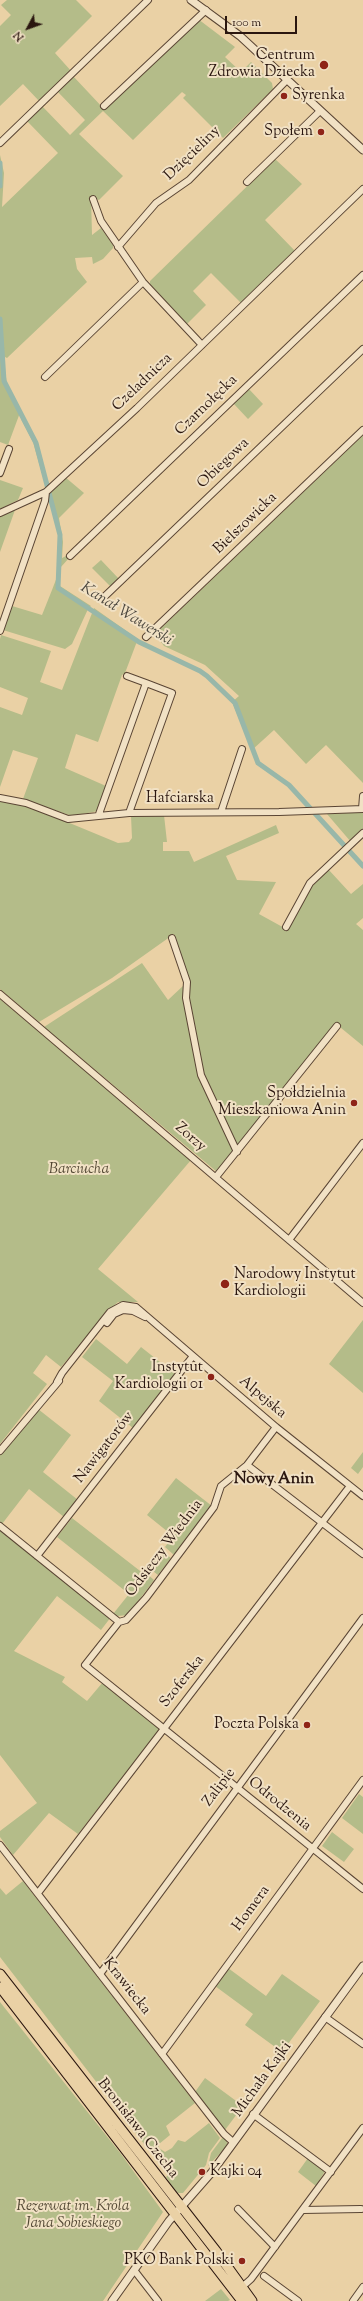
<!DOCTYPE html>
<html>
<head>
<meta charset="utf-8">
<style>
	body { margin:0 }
	#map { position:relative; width:363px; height:2301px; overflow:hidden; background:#ead1a5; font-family:"Sorts Mill Goudy",serif }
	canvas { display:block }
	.north { position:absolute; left:8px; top:8px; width:40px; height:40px; -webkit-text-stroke:3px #f1e1c4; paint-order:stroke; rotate:229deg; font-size:11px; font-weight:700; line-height:16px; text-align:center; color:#2a160f }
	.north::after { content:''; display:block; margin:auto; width:14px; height:18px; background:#2a160f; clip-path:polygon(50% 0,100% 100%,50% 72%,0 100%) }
	.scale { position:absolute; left:225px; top:16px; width:72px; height:18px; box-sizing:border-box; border:2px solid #2a160f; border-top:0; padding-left:5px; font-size:12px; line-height:14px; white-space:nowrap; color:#2a160f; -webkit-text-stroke:3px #f1e1c4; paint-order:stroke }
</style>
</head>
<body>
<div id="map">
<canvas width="363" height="2301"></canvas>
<div class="north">N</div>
<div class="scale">100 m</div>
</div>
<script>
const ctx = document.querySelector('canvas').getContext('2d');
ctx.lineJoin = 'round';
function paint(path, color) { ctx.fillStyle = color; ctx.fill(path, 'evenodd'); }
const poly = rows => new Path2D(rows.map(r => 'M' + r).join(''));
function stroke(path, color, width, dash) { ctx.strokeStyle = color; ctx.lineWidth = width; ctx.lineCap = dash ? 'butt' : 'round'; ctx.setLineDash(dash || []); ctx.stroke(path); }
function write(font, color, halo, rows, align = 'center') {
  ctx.font = font + ' "Sorts Mill Goudy",serif'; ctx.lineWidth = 4; ctx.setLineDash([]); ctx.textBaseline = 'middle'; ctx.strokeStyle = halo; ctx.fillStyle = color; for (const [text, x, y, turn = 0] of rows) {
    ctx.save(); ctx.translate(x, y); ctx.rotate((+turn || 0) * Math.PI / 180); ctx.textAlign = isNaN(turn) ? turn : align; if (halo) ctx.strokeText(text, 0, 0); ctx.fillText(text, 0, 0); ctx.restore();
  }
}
paint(poly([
	[7,0,76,0,92,16,55,53,72,72,40,102,23,84,0,106,0,26,11,15,1,5],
	[198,19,235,47,225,57,241,72,251,62,272,83,273,89,223,138,183,98,186,95,182,92,133,140,103,111,79,134,123,176,99,200,91,197,92,235,101,228,113,245,113,248,103,259,93,264,92,257,75,258,77,269,87,282,7,358,3,356,7,384,21,410,8,445,0,442,0,155,4,173,2,207,58,153,27,121,42,106,70,135,85,120,57,91,73,76,104,109],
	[275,159,302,184,265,220,295,251,241,303,211,273,193,291,206,305,187,324,150,286,150,281],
	[248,388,263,404,248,419,233,403],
	[22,414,38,443,49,486,46,488,33,442,21,419],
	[363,435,363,783,326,745,306,764,274,730,252,750,232,702,239,696,205,665,164,646,155,634],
	[65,477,84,493,59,518,63,542,62,558,68,555,70,557,60,568,60,586,91,606,88,609,72,644,65,649,3,630,12,606,42,615,52,590,57,577,59,538,49,499,50,491],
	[0,480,23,488,18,500,0,509],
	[15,510,0,552,0,517],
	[101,560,119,579,111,587,92,568],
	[94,608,139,640,136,644,125,673,122,675,98,742,76,734,65,768,106,786,98,811,72,816,23,799,38,758,13,750,0,787,0,707,22,715,28,698,0,687,0,639,1,635,51,651,40,682,62,690],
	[0,801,31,807,118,843,129,842,132,838,131,816,164,815,167,842,163,842,163,851,189,851,194,862,276,825,279,833,226,856,237,880,276,882,259,914,288,930,312,885,328,869,351,894,363,884,363,918,356,924,363,930,363,1046,335,1023,237,1147,204,1076,189,999,189,981,174,934,112,978,39,1022,0,989],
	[363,812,363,830,351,842,327,814],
	[142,963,168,1000,184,985,183,1001,200,1077,234,1151,217,1172,44,1027],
	[0,999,191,1160,98,1269,138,1302,118,1302,108,1311,61,1367,46,1355,33,1373,47,1384,0,1444],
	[363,1320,363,1393,329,1364],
	[96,1339,127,1364,141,1347,175,1374,133,1428,99,1401,113,1381,82,1357],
	[38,1409,71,1435,43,1472,78,1500,64,1517,29,1489,2,1524,0,1522,0,1455],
	[363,1452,363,1467,358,1474,351,1468],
	[176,1478,212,1506,174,1555,165,1547,173,1536,147,1515],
	[72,1518,144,1574,145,1572,154,1580,128,1615,118,1616,113,1614,129,1594,57,1537],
	[0,1528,111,1617,101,1630,57,1596,14,1651,65,1677,62,1682,87,1701,103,1682,161,1728,78,1834,49,1813,13,1855,0,1837,0,1831,37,1803,0,1755],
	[162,1551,171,1558,158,1575,149,1568],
	[359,1794,363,1797,363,1834,342,1818],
	[332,1832,354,1849,344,1862,322,1846],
	[23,1881,195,2103,166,2126,170,2135,159,2144,159,2148,165,2152,172,2148,178,2140,185,2142,209,2123,220,2138,209,2153,206,2165,183,2193,178,2193,173,2188,166,2177,168,2175,0,1957,0,1888,6,1895],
	[228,1968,266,1996,282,1974,320,2001,282,2052,245,2025,253,2014,215,1986],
	[0,2002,121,2154,163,2212,103,2301,0,2301],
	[205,2078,243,2106,225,2130,195,2092],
	[223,2137,227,2141,227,2146,208,2166,211,2153],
	[308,2158,325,2171,316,2186,298,2172],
	[221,2289,230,2300,228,2301,205,2301]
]), '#b4bc89');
stroke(poly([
	[0,163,0,186],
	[0,319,4,381,36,443,60,535,58,588,139,642,200,671,207,676,235,703,258,763,289,785,363,866]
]), '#98b7a9', 5);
const minor = poly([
	[104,106,206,10],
	[0,143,148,0],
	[247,182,320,111],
	[93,199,101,221,143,282,202,345],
	[118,247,156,203,189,180,287,80],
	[45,377,143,282],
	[0,473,9,449],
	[0,513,46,492],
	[70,556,363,275],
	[103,598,363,349],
	[0,631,45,501,46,492,137,408,363,189],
	[146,637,363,430],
	[0,798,26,803,68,819,129,813,279,812,363,809],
	[362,809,363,796],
	[221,812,242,749],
	[129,813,172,693,146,683],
	[99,814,146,683,127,676],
	[286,927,310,883,363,833],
	[172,938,187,982,186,998,201,1075,237,1152],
	[0,994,363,1303],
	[216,1177,337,1026],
	[289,1240,363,1143],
	[107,1323,114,1314,123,1310,133,1311,145,1317],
	[57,1382,62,1373,110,1312,123,1305,136,1307,276,1427,363,1496],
	[276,1427,247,1465,221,1486,214,1507,146,1598,126,1620,119,1622,85,1665,363,1889],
	[0,1451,59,1381],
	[247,1465,363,1554],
	[0,1526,119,1622],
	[37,1556,193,1356],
	[0,1845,224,2134,233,2142],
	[38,1893,350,1486],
	[100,1974,363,1618],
	[325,2017,363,2044],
	[162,2054,363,1780],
	[253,2114,331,2172],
	[238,2209,275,2247],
	[303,2210,361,2209],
	[134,2270,158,2301],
	[264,2276,298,2301],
	[242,2287,251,2279,363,2128],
	[353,2301,363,2287]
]);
const tertiary = poly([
	[191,0,240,36,363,150],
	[112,2301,169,2221,212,2172,363,1966]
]);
const primary = poly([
	[0,1974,216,2251,252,2301],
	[0,1987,242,2301]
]);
stroke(minor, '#5a4534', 8);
stroke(tertiary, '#5a4534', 9);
stroke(primary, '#2a160f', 11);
stroke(minor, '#f1e1c4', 6);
stroke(tertiary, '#f1e1c4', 7);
stroke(primary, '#ead1a5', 9);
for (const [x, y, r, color] of [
	[324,65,5,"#8f2418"],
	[284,96,4,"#8f2418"],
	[321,132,4,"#8f2418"],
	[354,1103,4,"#8f2418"],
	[225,1284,5,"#8f2418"],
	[211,1377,4,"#8f2418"],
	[307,1725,4,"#8f2418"],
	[202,2172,4,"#8f2418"],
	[242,2261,4,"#8f2418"]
]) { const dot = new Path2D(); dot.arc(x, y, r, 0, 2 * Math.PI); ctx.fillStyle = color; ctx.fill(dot); stroke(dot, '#f1e1c4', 1.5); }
write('15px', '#2a160f', '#f1e1c4', [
	["Centrum",315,56],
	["Zdrowia Dziecka",315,73],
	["Syrenka",292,96,"left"],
	["Społem",313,132],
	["Społdzielnia",346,1094],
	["Mieszkaniowa Anin",346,1111],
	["Narodowy Instytut",234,1275,"left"],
	["Kardiologii",234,1292,"left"],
	["Instytut",203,1368],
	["Kardiologii 01",203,1385],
	["Poczta Polska",299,1725],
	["Kajki 04",210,2172,"left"],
	["PKO Bank Polski",234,2261]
], 'right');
write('15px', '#2a160f', '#f1e1c4', [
	["Dzięcieliny",193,154,-44],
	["Czeladnicza",143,383,-44],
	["Czarnołęcka",207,406,-44],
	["Obiegowa",224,464,-44],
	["Bielszowicka",246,524,-44],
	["Hafciarska",180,799],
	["Zorzy",190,1138,41],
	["Alpejska",262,1398,40],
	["Nawigatorów",105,1448,-52],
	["Odsieczy Wiednia",165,1549,-53],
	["Szoferska",183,1682,-52],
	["Zalipie",220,1788,-53],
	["Odrodzenia",279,1805,39],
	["Homera",252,1909,-54],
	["Krawiecka",126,1987,52],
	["Michała Kajki",263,2080,-54],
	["Bronisława Czecha",137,2129,52]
]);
write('italic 15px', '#534834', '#f1e1c4', [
	["Barciucha",79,1170],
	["Rezerwat im. Króla",73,2207],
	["Jana Sobieskiego",73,2224]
]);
write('italic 16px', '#4b463d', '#f1e1c4', [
	["Kanał Wawerski",126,615,32]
]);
write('bold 16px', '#2a160f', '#f1e1c4', [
	["Nowy Anin",274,1480]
]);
</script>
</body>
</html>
